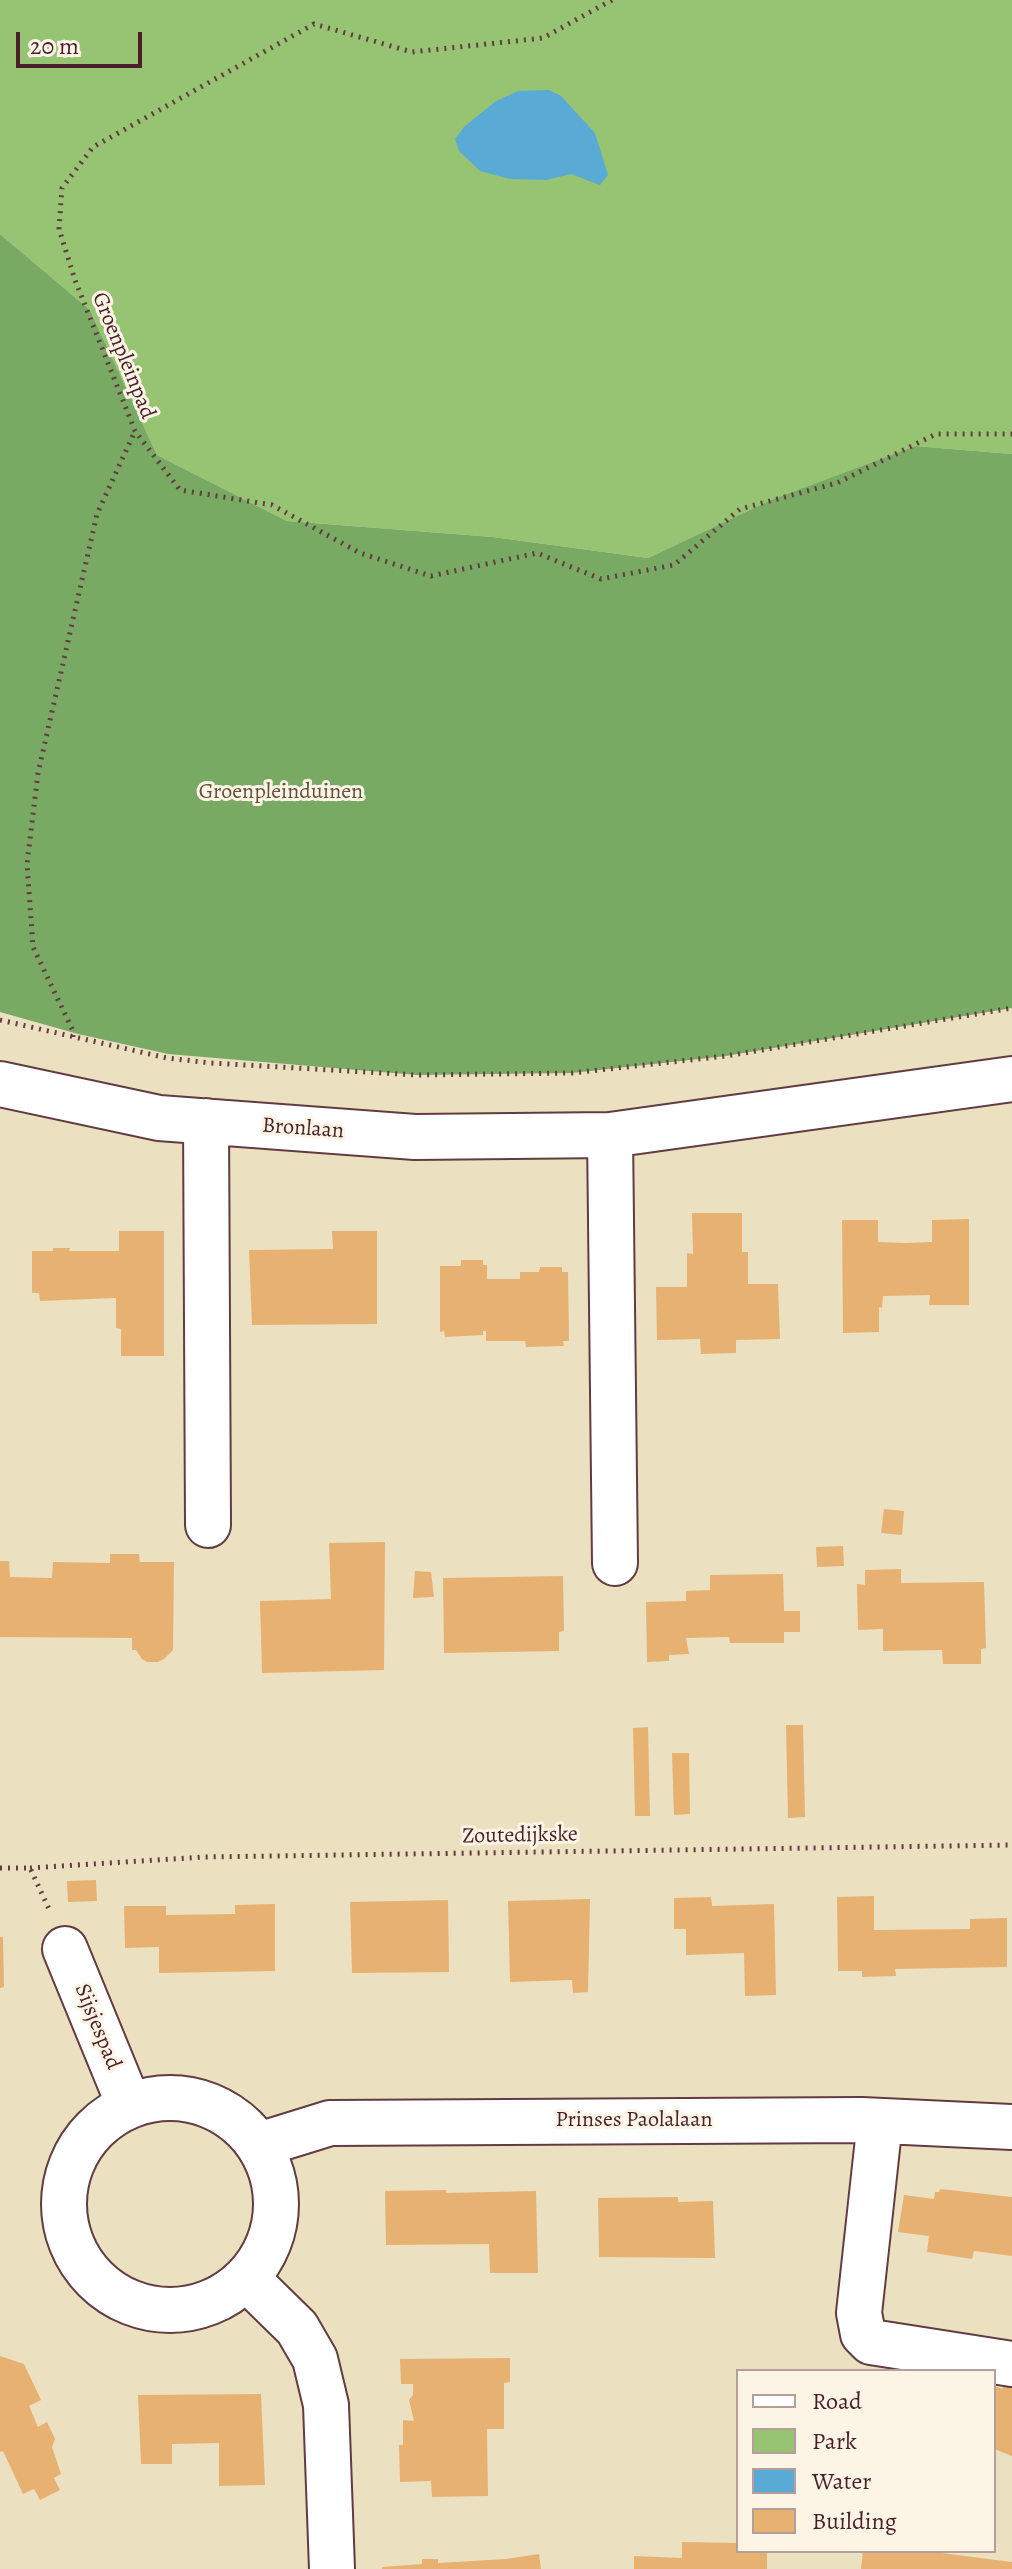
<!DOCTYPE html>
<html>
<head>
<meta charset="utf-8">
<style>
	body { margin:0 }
	#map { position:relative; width:1012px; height:2569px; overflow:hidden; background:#ebe1c0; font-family:Alegreya,serif }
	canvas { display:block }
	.legend { position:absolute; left:736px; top:2369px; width:260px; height:184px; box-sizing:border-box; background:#fcf5e5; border:2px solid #b59f9b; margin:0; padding:10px 14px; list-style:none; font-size:24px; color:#4a1f2b }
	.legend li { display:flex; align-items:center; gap:16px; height:40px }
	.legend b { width:40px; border:2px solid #b59f9b }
	.scale { position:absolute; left:16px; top:32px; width:126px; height:36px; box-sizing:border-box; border:4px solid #4a1f2b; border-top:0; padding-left:10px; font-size:24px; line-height:28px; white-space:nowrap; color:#4a1f2b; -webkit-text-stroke:6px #fcf5e5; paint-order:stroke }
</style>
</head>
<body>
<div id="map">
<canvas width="1012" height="2569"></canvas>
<ul class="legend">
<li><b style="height:10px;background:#fff"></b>Road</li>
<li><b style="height:22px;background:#97c472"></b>Park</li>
<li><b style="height:22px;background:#59aad4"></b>Water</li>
<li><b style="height:22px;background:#e7b172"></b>Building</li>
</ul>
<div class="scale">20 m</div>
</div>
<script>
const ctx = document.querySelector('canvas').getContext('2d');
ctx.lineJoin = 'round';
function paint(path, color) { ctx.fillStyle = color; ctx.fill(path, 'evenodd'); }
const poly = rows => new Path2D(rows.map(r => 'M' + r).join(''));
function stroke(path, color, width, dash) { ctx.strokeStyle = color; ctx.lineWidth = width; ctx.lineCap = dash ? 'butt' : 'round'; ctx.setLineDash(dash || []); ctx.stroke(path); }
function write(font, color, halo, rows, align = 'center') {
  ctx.font = font + ' Alegreya,serif'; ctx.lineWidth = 6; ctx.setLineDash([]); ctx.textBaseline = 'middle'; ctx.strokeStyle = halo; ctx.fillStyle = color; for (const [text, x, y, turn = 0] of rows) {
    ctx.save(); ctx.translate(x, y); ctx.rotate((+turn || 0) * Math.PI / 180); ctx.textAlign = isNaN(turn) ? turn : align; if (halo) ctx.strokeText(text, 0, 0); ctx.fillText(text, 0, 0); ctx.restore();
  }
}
paint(poly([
	[0,0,1012,0,1012,454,915,446,773,499,648,558,493,537,287,521,157,455,90,310,0,234]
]), '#97c472');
paint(poly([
	[0,234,90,310,157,455,287,521,493,537,648,558,773,499,915,446,1012,454,1012,1008,726,1056,572,1073,417,1075,168,1054,78,1034,0,1012]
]), '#79aa64');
paint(poly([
	[549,90,561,96,595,133,608,175,600,185,571,174,546,180,510,179,480,171,459,151,455,139,464,127,496,101,518,91]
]), '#59aad4');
paint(poly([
	[692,1213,742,1213,742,1252,748,1252,748,1284,778,1284,780,1339,736,1340,736,1353,701,1354,700,1339,657,1340,656,1287,687,1287,687,1253,693,1254],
	[969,1219,969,1305,929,1305,930,1295,883,1296,882,1308,879,1307,879,1332,843,1333,842,1220,878,1220,878,1242,906,1243,932,1242,932,1220],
	[119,1231,164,1231,164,1356,121,1356,121,1329,116,1328,116,1298,40,1301,39,1293,32,1293,32,1251,53,1251,53,1248,70,1248,69,1251,119,1251],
	[332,1231,377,1231,377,1324,252,1325,249,1250,333,1249],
	[461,1260,483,1260,483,1265,487,1265,487,1279,520,1279,520,1272,539,1272,540,1267,562,1267,562,1272,568,1272,569,1341,563,1341,564,1346,526,1347,525,1341,486,1341,486,1331,483,1331,483,1335,445,1337,444,1331,440,1332,440,1266,461,1266],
	[884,1509,904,1511,902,1535,881,1533],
	[385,1542,384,1670,262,1673,260,1601,331,1599,329,1543],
	[843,1546,844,1566,817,1567,816,1547],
	[110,1554,139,1554,140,1562,174,1562,173,1650,164,1659,158,1662,147,1662,142,1659,136,1650,132,1650,132,1638,0,1637,0,1561,9,1561,10,1577,52,1578,53,1562,110,1563],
	[901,1569,901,1583,984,1582,986,1648,981,1649,981,1664,943,1664,942,1650,883,1651,883,1629,858,1630,857,1584,865,1585,865,1570],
	[415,1571,431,1572,434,1597,413,1598],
	[783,1574,784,1611,800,1611,800,1632,784,1632,784,1643,730,1643,729,1637,686,1638,689,1654,669,1655,669,1661,647,1662,646,1602,686,1601,686,1591,710,1590,710,1575],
	[563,1576,564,1631,559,1632,559,1651,444,1653,443,1578],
	[786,1725,803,1725,805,1817,788,1818],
	[648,1727,650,1816,635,1816,633,1728],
	[672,1753,689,1753,690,1814,674,1815],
	[96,1880,97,1901,68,1902,67,1881],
	[874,1896,874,1930,970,1929,970,1919,1007,1918,1007,1967,895,1969,896,1976,862,1977,862,1971,838,1971,837,1897],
	[711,1897,712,1906,774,1904,776,1995,745,1996,744,1953,686,1955,686,1929,674,1929,674,1898],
	[590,1899,588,1992,573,1993,572,1980,510,1982,508,1901],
	[448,1900,449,1972,352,1973,350,1902],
	[275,1904,275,1971,159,1973,159,1947,125,1948,124,1906,166,1906,166,1915,235,1914,235,1905],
	[0,1937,3,1937,4,1987,0,1988],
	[940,2189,1012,2197,1012,2256,974,2251,972,2259,927,2252,929,2236,898,2232,904,2195,934,2199,935,2192,939,2192],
	[446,2190,446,2193,536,2191,538,2273,490,2273,489,2244,386,2245,385,2191],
	[678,2197,678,2202,713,2201,715,2258,599,2257,598,2198],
	[0,2356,24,2364,41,2400,29,2406,38,2427,47,2422,55,2439,52,2447,61,2474,54,2478,60,2490,40,2500,34,2489,23,2494,3,2451,0,2452],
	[510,2358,510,2382,504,2383,504,2429,487,2429,488,2496,432,2497,431,2481,400,2482,399,2445,403,2445,403,2420,414,2421,409,2400,413,2395,413,2384,401,2384,400,2359],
	[1006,2379,1012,2382,1012,2456,994,2449,994,2386,1002,2389],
	[261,2394,265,2485,219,2486,219,2443,172,2444,172,2464,141,2464,138,2395],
	[682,2542,738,2543,738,2551,767,2551,767,2569,634,2569,634,2556,682,2558],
	[863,2551,926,2551,1012,2562,1012,2569,861,2569],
	[539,2554,541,2569,382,2569,382,2567,422,2564,422,2559,438,2559,438,2563,506,2559]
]), '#e7b172');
const minor = poly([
	[0,1084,159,1118,415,1137,610,1135,1012,1079],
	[206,1121,208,1525],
	[610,1135,615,1563],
	[65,1949,129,2105],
	'64 2204a106 106 0 1 1 212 0a106 106 0 1 1-212 0Z',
	[880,2121,859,2313,863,2334,871,2342,1012,2364],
	[259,2145,330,2123,862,2120,1012,2127],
	[246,2278,297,2328,315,2359,326,2405,332,2569]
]);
stroke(minor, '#623c41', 48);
stroke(poly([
	[612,0,543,38,412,52,314,24,93,147,62,188,59,229,75,280,135,431,180,490,272,505,360,553,431,576,537,553,601,579,674,565,740,509,837,483,936,434,1012,434],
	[0,1020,167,1058,211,1063,417,1075,572,1073,726,1056,1012,1008],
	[73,1037,73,1031,33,947,27,864,38,773,97,514,135,431],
	[0,1868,30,1868,49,1909],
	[30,1868,205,1857,1012,1845]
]), '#623c41', 5, [2, 6]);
stroke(minor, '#fff', 44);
write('22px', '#4a1f2b', '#fcf5e5', [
	["Groenpleinpad",123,356,68],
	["Bronlaan",303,1129,4],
	["Zoutedijkske",520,1836,-1],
	["Sijsjespad",97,2027,68],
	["Prinses Paolalaan",634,2121]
]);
write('22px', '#615140', '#fcf5e5', [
	["Groenpleinduinen",281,793]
]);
</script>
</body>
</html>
